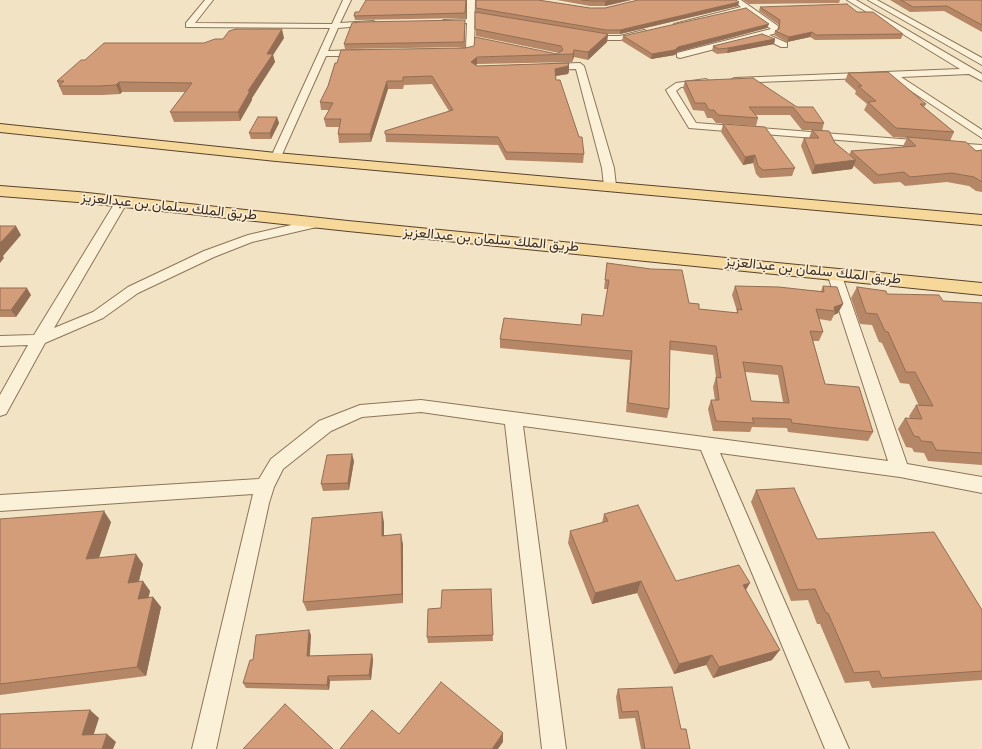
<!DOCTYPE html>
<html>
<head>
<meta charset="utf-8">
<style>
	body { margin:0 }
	canvas { display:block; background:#f1e3c4 }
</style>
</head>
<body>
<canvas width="982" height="749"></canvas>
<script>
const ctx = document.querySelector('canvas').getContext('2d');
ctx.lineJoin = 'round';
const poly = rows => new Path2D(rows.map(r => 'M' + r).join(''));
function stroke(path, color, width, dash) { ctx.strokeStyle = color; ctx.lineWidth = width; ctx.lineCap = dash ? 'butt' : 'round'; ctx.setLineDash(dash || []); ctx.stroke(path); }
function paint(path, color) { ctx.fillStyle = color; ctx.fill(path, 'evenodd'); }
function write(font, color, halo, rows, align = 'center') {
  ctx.font = font + ' "Source Serif 4",Vazirmatn,serif'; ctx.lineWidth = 3.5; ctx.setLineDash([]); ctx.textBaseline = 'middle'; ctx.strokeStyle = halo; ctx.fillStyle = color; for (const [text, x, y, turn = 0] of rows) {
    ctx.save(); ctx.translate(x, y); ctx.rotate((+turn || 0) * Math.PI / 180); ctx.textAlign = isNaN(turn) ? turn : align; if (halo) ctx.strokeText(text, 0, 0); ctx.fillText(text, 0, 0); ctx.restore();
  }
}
const minor = poly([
	[205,0,213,0,195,23,332,24,343,0,351,0,340,23,373,21,377,23,373,25,338,28,328,51,362,50,366,53,362,56,326,56,280,159,276,160,271,157,330,28,186,27,186,23,205,0],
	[467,0,475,0,474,50,470,53,448,54,448,50,466,48,467,23,444,24,440,22,444,20,467,19,467,0],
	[733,0,741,0,778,26,777,33,769,35,787,43,787,47,781,47,761,37,680,58,677,57,677,53,771,29,745,11,678,26,674,24,741,7,733,0],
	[847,0,856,0,982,74,982,81,969,74,901,77,982,130,982,138,890,77,732,83,732,79,735,78,960,69,847,0],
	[868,0,877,0,982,58,982,65,868,0],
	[644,30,648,32,647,34,620,40,605,40,582,34,586,32,605,36,620,36,644,30],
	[580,63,584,66,614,168,616,186,614,188,606,188,604,186,602,168,576,69,549,70,545,67,549,64,580,63],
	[706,79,711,82,709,84,681,87,676,91,696,123,926,141,931,144,926,147,689,128,666,90,676,83,706,79],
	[951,143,982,145,982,151,947,148,946,146,951,143],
	[122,197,128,201,54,328,93,312,128,287,204,251,248,235,317,219,323,223,321,226,252,242,214,257,138,293,103,318,45,343,6,414,0,416,0,395,28,345,0,346,0,336,34,335,116,201,122,197],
	[834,269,839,270,841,273,907,464,982,477,982,493,900,477,720,453,849,749,825,749,701,450,523,426,566,749,542,749,505,424,421,412,362,417,331,431,283,469,274,487,269,503,216,749,192,749,253,494,0,511,0,495,259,479,271,459,319,421,360,405,421,400,888,461,827,273,829,270,834,269]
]);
const primary = poly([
	[0,124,276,153,982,215,982,225,276,161,0,132,0,124],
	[0,186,78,192,348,221,982,283,982,295,348,231,78,202,0,196,0,186]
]);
stroke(minor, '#8d7559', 2);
stroke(primary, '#5b422d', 2);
paint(minor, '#fbf0d8');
paint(primary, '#f6d99a');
paint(poly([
	[466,0,466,18,355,20,354,16,359,12],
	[475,0,538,0,590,8,738,6,620,34,608,34,607,42,588,60,574,57,572,62,477,64,476,65,477,66,569,63,569,71,568,74,556,76,556,80,584,154,583,163,506,160,498,145,386,142,385,131,449,111,432,84,404,85,403,89,388,89,371,142,339,143,338,134,339,127,326,127,324,119,329,110,321,110,320,102,328,86,335,63,557,54,559,53,476,36,475,12,535,22,476,12],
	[557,0,631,0,605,6,590,6],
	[743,0,840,0,839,3,749,4],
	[890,0,982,0,982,32,944,11,910,12],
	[760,7,857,12,903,34,901,39,815,40,810,37,787,42,774,35,775,31,778,30,779,25,759,11],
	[465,25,465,47,345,49,344,44],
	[767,28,677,52,675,55,651,59,622,41,623,36],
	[284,38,273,55,275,62,252,98,252,100,240,121,174,122,170,112,185,92,122,92,120,94,103,95,63,95,57,81,85,60,204,43],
	[775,39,774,44,727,53,717,54,712,51,713,46],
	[848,73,926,104,924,107,954,132,950,141,976,151,982,150,982,192,976,191,969,186,947,182,905,186,900,182,874,184,854,166,852,169,812,174,801,146,804,138,809,138,812,130,802,130,790,115,755,115,758,118,756,126,716,123,712,118,707,118,704,111,693,110,683,88,685,81,797,107,824,123,822,131,849,155,851,151,903,147,903,146,907,138,893,137,864,110,867,104,855,94,856,91,845,81],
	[277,117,279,123,271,139,251,139,249,133],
	[723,124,795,168,792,176,760,178,756,174,753,163,743,165,721,132],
	[607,263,689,303,699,309,736,313,737,311,732,295,735,286,821,291,823,286,843,304,838,313,834,315,831,321,819,319,823,332,819,341,813,341,825,384,873,432,868,441,788,432,787,428,752,427,750,432,713,431,708,409,711,400,715,400,713,387,716,377,713,355,670,350,669,409,667,418,626,412,630,360,500,348,500,339,581,325,582,314,603,316,608,289,604,289],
	[745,372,778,375,783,402,751,401],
	[857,287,887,294,943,301,982,303,982,465,928,461,924,453,914,452,912,448,906,447,898,429,905,418,910,418,909,416,916,405,919,406,909,384,900,383,882,343,879,342,872,325,860,324,851,298],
	[0,288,31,295,16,317,0,317],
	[354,461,349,490,323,491,321,484],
	[756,490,817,539,982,610,982,680,872,688,869,681,845,683,820,624,817,624,808,600,791,601,751,502],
	[604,514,676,581,746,590,772,660,713,678,706,665,674,674,637,593,592,604,568,543,570,531,602,523],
	[0,519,111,522,99,558,143,564,139,581,150,591,148,598,153,597,161,607,146,676,0,695],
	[384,522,384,535,403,544,403,603,307,611,303,602],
	[491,589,493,641,428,643,427,637,441,608],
	[311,635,310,656,372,654,373,660,371,680,330,681,329,690,246,688,243,683,253,660],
	[618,689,681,729,690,749,641,749,635,718,619,719,616,697]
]), '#b58767');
paint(poly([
	[612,0,631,0,605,6,605,1],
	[739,2,738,6,620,34,620,30],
	[769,24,767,28,677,52,675,55,651,59,652,54,678,47],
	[282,29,284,38,273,55,275,62,252,98,252,100,240,121,238,112,267,54],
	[812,32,810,37,787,42,789,37],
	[608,34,607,42,588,60,588,52],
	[775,39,774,44,727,53,728,48],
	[574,50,574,57,572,62,573,54],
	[477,57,477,64,472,69,471,62],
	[569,63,569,71,568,74,555,76,555,69],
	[387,81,388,89,371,142,370,134],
	[119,82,122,92,120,94,116,85],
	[277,117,279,123,271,139,270,133],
	[755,155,753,163,743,165,745,157],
	[856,160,852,169,812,174,815,165],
	[16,226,21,235,3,256,4,258,0,263,0,243],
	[27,288,31,295,16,317,11,310],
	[843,304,838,313,834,315,835,311,834,307],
	[352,454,354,461,349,490,348,483],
	[104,511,111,522,95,569,86,559],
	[382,512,384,522,384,545,382,536],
	[401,534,403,544,403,603,402,594],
	[136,554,143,564,136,593,128,583],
	[143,581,150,591,146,609,138,599],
	[641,581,637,593,592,604,595,593],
	[750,583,743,595,743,585],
	[153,597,161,607,146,676,137,667],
	[309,630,311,635,309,661,307,656],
	[780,650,772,660,713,678,719,667],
	[372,654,373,660,371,680,369,675],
	[712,655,706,665,674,674,679,664],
	[328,676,330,681,329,690,327,685],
	[90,710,99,718,91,743,82,735],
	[503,733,503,742,498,749,492,749],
	[107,734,116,742,113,749,102,749]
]), '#936e54');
const building = poly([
	[366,0,466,0,465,13,354,16,355,12,359,12,366,0],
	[476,0,538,0,590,8,605,8,638,0,736,0,739,2,620,30,606,30,476,8,476,0],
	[582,0,612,0,605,1,591,1,582,0],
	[901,0,982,0,982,25,947,6,913,7,901,0],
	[847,4,857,12,873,12,903,34,816,35,812,32,789,37,775,31,779,29,780,20,760,7,847,4],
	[746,8,769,24,678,47,675,50,652,54,623,36,746,8],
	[475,12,608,34,588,52,574,50,573,54,477,57,471,62,477,66,569,63,568,66,555,69,556,80,560,80,579,137,582,137,584,154,506,152,498,137,385,134,385,131,453,110,432,76,403,77,403,81,387,81,370,134,338,134,341,119,324,119,333,103,320,102,328,86,335,63,337,63,341,50,465,48,474,46,475,37,557,54,563,50,561,46,475,29,475,12],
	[465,20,464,42,344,44,352,23,360,22,465,20],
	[236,29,282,29,267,54,273,54,248,91,250,91,238,112,170,112,192,83,119,82,116,85,99,86,59,86,64,81,57,81,81,60,85,60,104,43,204,43,215,39,223,39,229,31,236,29],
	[762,34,775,39,728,48,719,49,713,46,762,34],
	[888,72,926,104,920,104,954,132,896,128,868,102,876,101,858,86,862,86,848,73,888,72],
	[753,78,797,107,813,107,824,123,805,122,793,107,749,107,758,118,718,115,714,110,709,110,705,103,695,103,685,81,753,78],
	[258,117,277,117,270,133,249,133,258,117],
	[723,124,765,127,795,168,763,170,758,166,755,155,745,157,723,124],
	[812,130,829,131,835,143,856,160,815,165,804,138,819,138,812,130],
	[907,137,966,142,976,151,982,150,982,182,974,177,952,173,910,177,904,172,878,175,851,151,916,146,907,137],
	[0,226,16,226,0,243,0,226],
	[607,263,651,269,682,270,689,303,699,304,699,309,738,313,737,309,742,310,735,286,779,287,824,292,823,286,837,287,843,304,834,307,835,311,816,309,823,332,810,331,825,384,859,387,873,432,792,423,791,419,752,418,754,423,716,421,711,400,719,400,716,377,721,378,716,346,670,341,669,409,628,403,632,351,500,339,504,318,581,325,582,314,603,316,609,280,605,280,607,263],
	[743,362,782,366,789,403,751,401,743,362],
	[857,287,886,291,887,294,939,295,943,301,982,303,982,453,936,450,932,442,921,441,919,437,914,436,905,418,922,419,916,405,933,406,915,372,906,372,888,332,885,331,877,314,866,313,857,287],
	[0,288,27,288,11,310,0,310,0,288],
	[352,454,348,483,321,484,327,455,352,454],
	[794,488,817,539,934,532,982,610,982,671,882,678,879,671,854,673,828,613,826,613,815,589,798,590,756,490,794,488],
	[638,505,676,581,739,565,750,583,743,585,780,650,719,667,712,655,679,664,641,581,595,593,570,531,608,521,604,514,638,505],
	[104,511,86,559,136,554,128,583,143,581,138,599,153,597,137,667,0,684,0,519,104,511],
	[382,512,382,536,401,534,402,594,303,602,312,518,382,512],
	[491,589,493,635,427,637,428,609,441,608,442,590,491,589],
	[309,630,307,656,372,654,369,675,328,676,327,685,243,683,250,660,253,660,256,635,309,630],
	[441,682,503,733,492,749,340,749,372,710,399,734,441,682],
	[672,687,681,729,686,729,690,749,645,749,638,711,622,712,618,689,672,687],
	[285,704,333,749,243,749,285,704],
	[90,710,82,735,107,734,102,749,0,749,0,714,90,710]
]);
paint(building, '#d29d78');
stroke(building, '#936e54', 1);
write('14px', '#3c2c1e', '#f8edd4', [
	["طريق الملك سلمان بن عبدالعزيز",169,207,6],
	["طريق الملك سلمان بن عبدالعزيز",491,240,5],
	["طريق الملك سلمان بن عبدالعزيز",813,271,6]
]);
</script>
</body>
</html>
